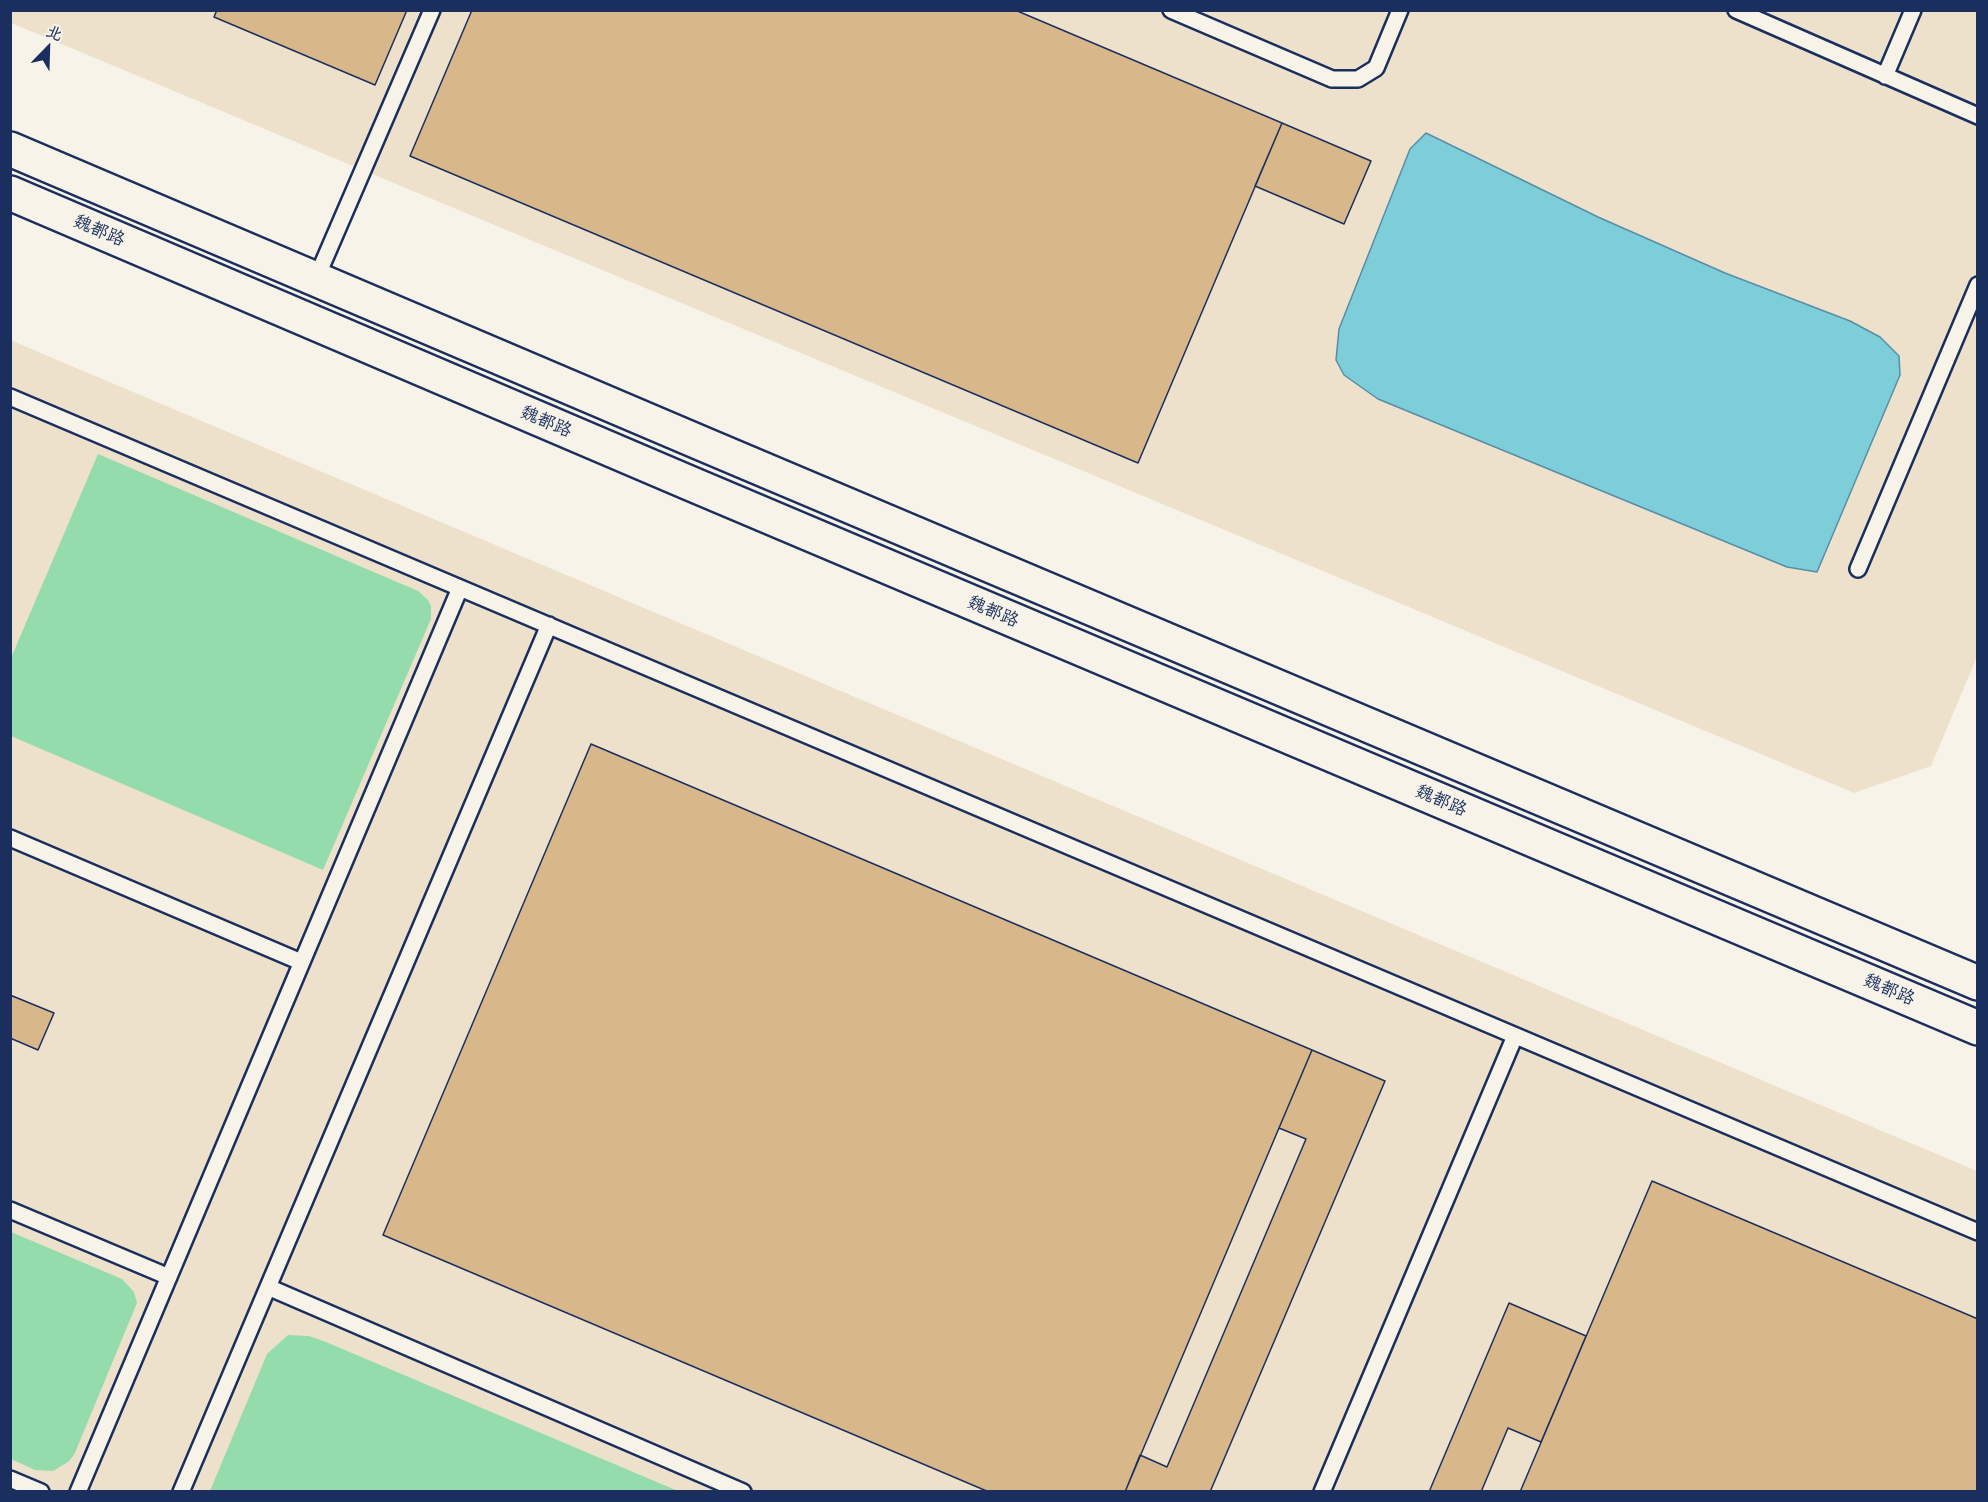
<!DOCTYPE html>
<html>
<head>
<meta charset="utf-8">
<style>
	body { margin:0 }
	#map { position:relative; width:1988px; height:1502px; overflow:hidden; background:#f7f3e8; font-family:"Playpen Sans","LXGW WenKai TC",sans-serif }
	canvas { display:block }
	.frame { position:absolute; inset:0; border:12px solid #1b2f5e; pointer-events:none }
	.north { position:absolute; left:18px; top:18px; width:60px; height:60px; -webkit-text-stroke:4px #f7f3e8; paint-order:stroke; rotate:23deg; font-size:16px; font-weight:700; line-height:24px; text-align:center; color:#1b2f5e }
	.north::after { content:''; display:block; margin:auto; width:21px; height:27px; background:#1b2f5e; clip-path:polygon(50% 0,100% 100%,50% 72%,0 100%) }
</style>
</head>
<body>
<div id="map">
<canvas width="1988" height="1502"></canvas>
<div class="frame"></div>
<div class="north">北</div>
</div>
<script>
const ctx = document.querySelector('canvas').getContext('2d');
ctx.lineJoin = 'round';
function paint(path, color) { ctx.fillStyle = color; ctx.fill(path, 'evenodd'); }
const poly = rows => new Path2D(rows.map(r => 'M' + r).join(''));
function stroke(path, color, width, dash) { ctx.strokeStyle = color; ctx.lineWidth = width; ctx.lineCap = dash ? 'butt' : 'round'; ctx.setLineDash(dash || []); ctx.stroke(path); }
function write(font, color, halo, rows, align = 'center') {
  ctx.font = font + ' "Playpen Sans","LXGW WenKai TC",sans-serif'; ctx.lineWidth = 4.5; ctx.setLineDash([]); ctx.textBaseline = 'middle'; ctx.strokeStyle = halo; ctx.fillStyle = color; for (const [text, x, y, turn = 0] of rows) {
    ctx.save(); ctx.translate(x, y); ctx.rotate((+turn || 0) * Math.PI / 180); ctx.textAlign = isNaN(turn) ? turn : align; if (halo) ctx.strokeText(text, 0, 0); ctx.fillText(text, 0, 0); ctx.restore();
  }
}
paint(poly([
	[10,11,1977,11,1977,657,1931,766,1854,793,11,23],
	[10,340,1977,1171,1977,1491,11,1491]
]), '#eee1cc');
paint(poly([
	[98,454,418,591,428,600,431,606,431,619,323,870,11,736,11,658],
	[11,1232,122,1279,134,1292,137,1303,74,1455,68,1462,53,1471,35,1470,11,1459],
	[288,1335,309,1336,326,1342,678,1491,210,1491,267,1354]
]), '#94dcab');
const water = poly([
	[1426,133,1598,217,1725,273,1850,321,1880,337,1899,356,1900,375,1817,572,1787,567,1378,399,1344,375,1336,360,1339,329,1410,149,1426,133]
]);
paint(water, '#7eced9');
stroke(water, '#568ea8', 1.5);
const building = poly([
	[217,10,407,10,375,85,214,17,217,10],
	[472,10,1015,10,1282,123,1138,463,410,156,472,10],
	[1282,123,1371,161,1344,224,1255,186,1282,123],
	[591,744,1312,1050,1125,1492,989,1492,383,1235,591,744],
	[10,995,54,1013,38,1050,10,1038,10,995],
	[1312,1050,1385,1081,1210,1492,1125,1492,1140,1455,1167,1467,1306,1139,1279,1128,1312,1050],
	[1652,1181,1978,1319,1978,1492,1520,1492,1652,1181],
	[1509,1303,1586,1336,1541,1442,1508,1428,1481,1492,1429,1492,1509,1303]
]);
paint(building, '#d8b88b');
stroke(building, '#1b2f5e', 1.5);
const service = poly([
	[1171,10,1332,79,1358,79,1376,68,1400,10],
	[1736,10,1978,116],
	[1885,76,1913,10],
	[316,279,432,10],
	[10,397,1978,1232],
	[1858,569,1978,285],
	[10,838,301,962],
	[10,1210,169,1277],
	[268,1287,743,1492],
	[10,1479,41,1492],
	[78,1492,460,588],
	[181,1492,549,625],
	[1322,1492,1515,1036]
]);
const secondary = poly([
	[10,149,703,444,1978,983],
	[10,193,687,482,1978,1028]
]);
stroke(service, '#1b2f5e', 20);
stroke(secondary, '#1b2f5e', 38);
stroke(service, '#f7f3e8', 15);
stroke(secondary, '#f7f3e8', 33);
write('18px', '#1b2f5e', '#f7f3e8', [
	["魏都路",99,231,23],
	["魏都路",546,422,23],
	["魏都路",993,612,23],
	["魏都路",1441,801,23],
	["魏都路",1889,990,23]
]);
</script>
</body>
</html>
